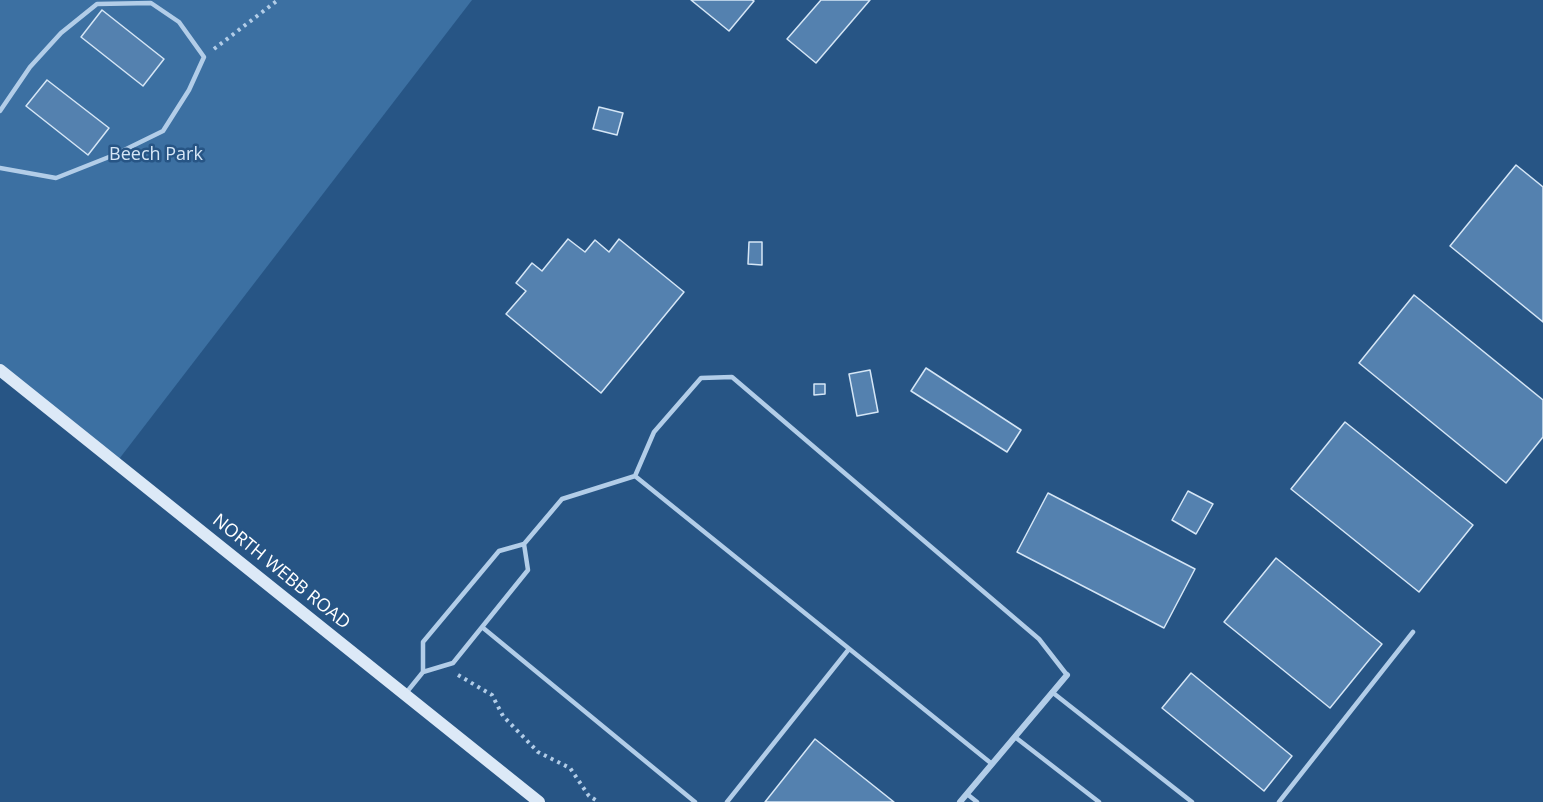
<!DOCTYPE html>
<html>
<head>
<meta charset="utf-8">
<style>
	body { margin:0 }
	canvas { display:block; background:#275585 }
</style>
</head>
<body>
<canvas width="1543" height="802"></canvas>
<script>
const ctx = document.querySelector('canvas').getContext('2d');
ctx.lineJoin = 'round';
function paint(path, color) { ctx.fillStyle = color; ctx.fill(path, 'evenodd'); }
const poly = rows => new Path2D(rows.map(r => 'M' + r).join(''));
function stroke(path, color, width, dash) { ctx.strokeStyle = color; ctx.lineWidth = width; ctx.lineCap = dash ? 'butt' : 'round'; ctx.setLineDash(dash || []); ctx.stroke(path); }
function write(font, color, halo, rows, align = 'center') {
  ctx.font = font + ' "Open Sans",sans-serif'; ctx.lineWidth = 5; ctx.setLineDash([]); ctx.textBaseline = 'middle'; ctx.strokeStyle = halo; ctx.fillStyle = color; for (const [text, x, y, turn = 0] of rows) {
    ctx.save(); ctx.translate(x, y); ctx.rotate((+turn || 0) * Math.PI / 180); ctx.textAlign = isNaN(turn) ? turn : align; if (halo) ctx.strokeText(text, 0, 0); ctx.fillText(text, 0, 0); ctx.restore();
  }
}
paint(poly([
	[0,0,472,0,116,463,0,369]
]), '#3c70a2');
const building = poly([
	[691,0,752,0,754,1,729,31,691,0],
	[821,0,870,0,816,63,787,39,821,0],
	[102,10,164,59,143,86,81,37,102,10],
	[47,80,109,128,88,155,26,106,47,80],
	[599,107,623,113,617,135,593,129,599,107],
	[1516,165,1543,187,1543,322,1450,246,1516,165],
	[568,239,585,252,595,240,609,252,619,239,684,292,601,393,506,314,526,291,516,283,532,263,542,271,568,239],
	[749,242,762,242,762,265,748,264,749,242],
	[1414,295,1543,400,1543,437,1506,483,1359,363,1414,295],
	[926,368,1021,430,1007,452,911,391,926,368],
	[870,370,878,412,857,416,849,374,870,370],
	[814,384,825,384,825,394,814,395,814,384],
	[1345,422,1473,525,1419,592,1291,489,1345,422],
	[1188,491,1213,504,1196,534,1172,520,1188,491],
	[1048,493,1195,569,1164,628,1017,552,1048,493],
	[1276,558,1382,644,1330,708,1224,622,1276,558],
	[1191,673,1292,756,1264,791,1162,708,1191,673],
	[815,739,894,802,765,802,815,739]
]);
paint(building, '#5481af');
stroke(building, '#d5e6f6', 1.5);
stroke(poly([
	[214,49,278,0],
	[458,675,492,695,503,716,538,752,570,768,589,796,599,802]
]), '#b2cde8', 4, [3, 4.5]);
stroke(poly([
	[0,111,30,67,61,33,97,4,151,3,179,22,204,57,189,90,163,131,114,155,56,178,0,168],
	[524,544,528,570,453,663,423,672,423,642,499,551,524,544,562,499,635,476],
	[482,627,695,802],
	[1052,692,1192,802],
	[406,693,423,672],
	[1015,737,1099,802],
	[992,764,635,476,654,432,701,378,732,377,1039,639,1067,675],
	[967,794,977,802],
	[727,802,849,649],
	[1279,802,1413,632]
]), '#b2cde8', 4.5);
stroke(poly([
	[960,802,1067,675]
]), '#b2cde8', 6);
stroke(poly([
	[0,370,539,802]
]), '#dce9f7', 12);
write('18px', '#d5e6f6', '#275585', [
	["Beech Park",156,155]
]);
write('18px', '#fff', '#275585', [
	["NORTH WEBB ROAD",281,572,39]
]);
</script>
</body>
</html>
